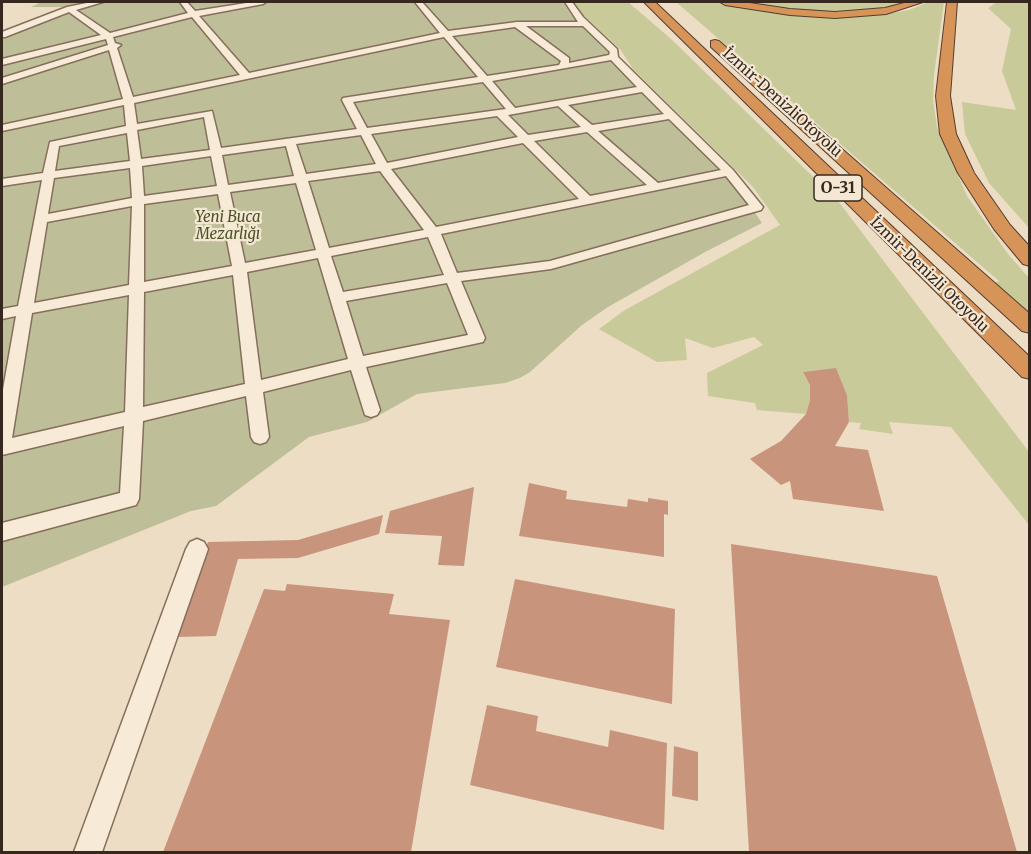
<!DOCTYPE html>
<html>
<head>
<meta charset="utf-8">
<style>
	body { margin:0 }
	#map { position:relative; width:1031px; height:854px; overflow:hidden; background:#ecddc4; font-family:Merriweather,serif }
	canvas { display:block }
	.frame { position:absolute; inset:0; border:3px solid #37281f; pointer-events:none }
</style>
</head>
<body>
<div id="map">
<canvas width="1031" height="854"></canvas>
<div class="frame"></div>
</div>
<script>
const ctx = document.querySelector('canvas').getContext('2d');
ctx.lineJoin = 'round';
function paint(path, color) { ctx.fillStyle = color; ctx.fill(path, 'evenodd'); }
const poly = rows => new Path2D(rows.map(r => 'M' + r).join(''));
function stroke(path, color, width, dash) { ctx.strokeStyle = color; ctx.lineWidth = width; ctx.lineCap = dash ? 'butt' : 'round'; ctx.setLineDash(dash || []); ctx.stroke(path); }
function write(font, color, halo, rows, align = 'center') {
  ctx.font = font + ' Merriweather,serif'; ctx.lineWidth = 4.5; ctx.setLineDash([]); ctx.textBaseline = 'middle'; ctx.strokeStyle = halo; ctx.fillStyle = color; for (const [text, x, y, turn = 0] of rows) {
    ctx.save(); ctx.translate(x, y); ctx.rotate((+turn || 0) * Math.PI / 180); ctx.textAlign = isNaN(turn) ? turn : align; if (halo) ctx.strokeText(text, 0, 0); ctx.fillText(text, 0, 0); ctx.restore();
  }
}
paint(poly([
	[574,2,628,2,670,38,838,201,1029,452,1029,525,951,427,889,422,893,434,859,429,861,423,849,422,847,395,836,369,803,372,810,385,810,400,806,414,757,410,755,403,708,396,707,373,763,345,754,337,713,348,685,338,687,360,657,362,599,329,625,310,780,225,753,187,633,69,620,49,580,12],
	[676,2,712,2,785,14,834,17,886,14,909,10,929,2,944,2,934,75,933,100,937,127,967,196,1008,254,1029,278,1029,313,995,283,999,281],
	[736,2,905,2,883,8,839,12,796,10],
	[997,2,1029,2,1029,228,989,183,965,134,962,102,1016,110,1002,71,1011,29,988,8]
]), '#c8ca99');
paint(poly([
	[41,2,565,2,571,14,610,50,623,70,737,186,762,223,707,251,608,307,582,325,530,372,520,378,505,383,417,394,367,422,309,437,216,506,191,511,2,587,2,38,66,14,63,11,65,7,31,7]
]), '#bebf98');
paint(poly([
	[836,368,847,395,849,422,835,446,868,450,884,511,793,499,790,481,781,485,750,459,781,441,806,414,810,400,810,385,803,372],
	[529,483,567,491,566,499,627,507,628,499,648,502,648,498,668,501,668,515,664,514,664,557,519,536],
	[474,487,464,566,438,565,442,536,385,533,390,511],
	[383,515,379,534,298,558,238,559,216,636,177,637,208,542,298,540],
	[731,544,937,576,1017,852,749,852],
	[515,579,675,609,672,704,496,667],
	[287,584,394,594,389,614,450,620,411,852,163,852,264,589,285,591],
	[487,705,538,716,536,731,608,747,610,730,667,743,664,830,470,785],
	[674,746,698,752,698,801,672,796]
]), '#c8957c');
const minor = poly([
	[92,2,103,2,76,10,110,33,188,13,180,2,187,2,195,11,253,2,266,2,263,4,199,16,249,73,440,33,415,2,422,2,448,31,517,22,578,22,565,2,572,2,583,17,617,49,618,57,733,170,763,207,761,210,551,269,461,281,485,338,483,342,366,367,380,410,377,415,371,417,365,415,351,370,263,392,269,437,266,442,260,444,254,442,251,437,246,396,143,421,139,499,136,505,2,541,2,523,120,493,124,426,2,455,2,395,16,316,2,319,2,309,18,306,42,180,2,186,2,179,43,173,50,142,126,126,124,105,2,131,2,125,123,99,109,50,2,84,2,78,108,45,106,39,2,65,2,59,101,35,69,12,5,37,2,37,2,32,67,7,92,2],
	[192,17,240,75,133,97,117,48,121,45,115,43,113,37,192,17],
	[526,26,583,26,610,52,609,55,569,63,569,58,526,26],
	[515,27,561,61,559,65,487,76,452,36,515,27],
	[444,37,478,77,343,98,342,100,357,129,221,148,212,111,137,124,134,103,444,37],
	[611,60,637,87,515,108,492,81,611,60],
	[483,82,506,109,367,128,353,102,483,82],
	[642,92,664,114,592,125,568,105,642,92],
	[558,106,581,127,528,135,508,115,558,106],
	[497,116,518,137,387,163,371,134,497,116],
	[204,117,210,150,141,159,137,130,204,117],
	[669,119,721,170,658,183,598,131,669,119],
	[587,132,647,185,590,196,534,141,587,132],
	[127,133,130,161,55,171,59,146,127,133],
	[361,135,376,164,306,174,296,144,361,135],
	[523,143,579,199,436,227,391,169,523,143],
	[286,146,294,176,228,185,222,155,286,146],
	[211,156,217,186,144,196,142,166,211,156],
	[130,168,132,198,48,214,54,178,130,168],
	[380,171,424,230,329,248,308,181,380,171],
	[726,176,749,205,550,261,457,273,441,234,726,176],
	[296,183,316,250,245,263,230,192,296,183],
	[218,194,232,266,144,282,144,204,218,194],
	[132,206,129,285,34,303,47,222,132,206],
	[428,237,444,275,343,292,331,256,428,237],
	[318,258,348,359,261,380,247,272,318,258],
	[233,275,245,384,143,407,144,292,233,275],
	[447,283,468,335,363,356,346,301,447,283],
	[129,295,125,412,12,438,32,313,129,295],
	[197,539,204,542,208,549,102,852,74,852,186,549,190,542,197,539]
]);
const highway = poly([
	[644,2,655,2,1030,357,1030,379,1022,377,644,2],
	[720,2,743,2,790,9,835,12,885,8,908,2,923,2,886,14,835,18,790,15,725,5,720,2],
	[947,2,957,2,950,96,956,134,974,173,1010,225,1030,247,1030,266,1023,264,994,229,958,173,940,134,936,96,947,2],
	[715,40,719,41,1030,314,1030,333,1022,331,711,47,711,41,715,40]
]);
stroke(minor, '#866e5c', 3);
stroke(highway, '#543d30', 2);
paint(minor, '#f7ebd7');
paint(highway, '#d79459');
write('15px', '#37281f', '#f4e8d4', [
	["İzmir-DenizliOtoyolu",782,103,42],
	["İzmir-Denizli Otoyolu",929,275,44]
]);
write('italic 15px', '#4b5226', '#f4e8d4', [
	["Yeni Buca",228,218],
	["Mezarlığı",228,235]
]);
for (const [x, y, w] of [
	[838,188,48]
]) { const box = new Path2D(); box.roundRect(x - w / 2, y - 13, w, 26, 4.5); ctx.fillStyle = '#f4e8d4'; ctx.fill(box); stroke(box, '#37281f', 1.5); }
write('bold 16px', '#37281f', null, [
	["O-31",838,188]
]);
</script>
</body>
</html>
